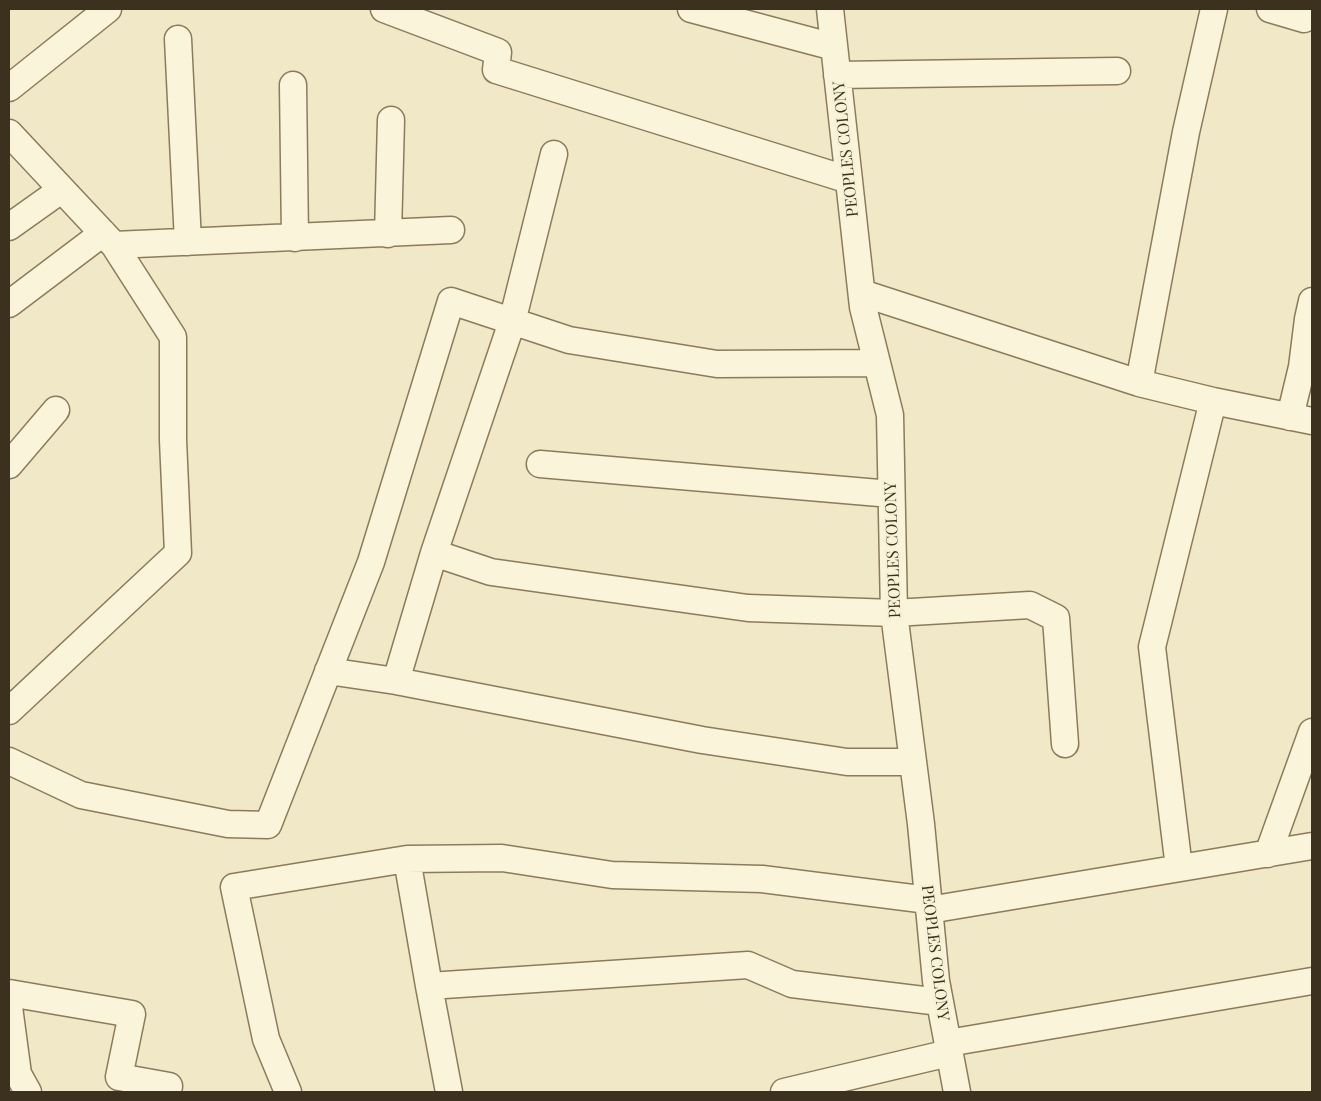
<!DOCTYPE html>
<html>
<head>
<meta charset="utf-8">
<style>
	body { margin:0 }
	#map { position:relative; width:1321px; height:1101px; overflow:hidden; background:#f0e8c6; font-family:"Playfair Display",serif }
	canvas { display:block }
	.frame { position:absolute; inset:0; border:10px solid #3c301f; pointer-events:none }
</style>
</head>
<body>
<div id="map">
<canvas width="1321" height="1101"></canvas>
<div class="frame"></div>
</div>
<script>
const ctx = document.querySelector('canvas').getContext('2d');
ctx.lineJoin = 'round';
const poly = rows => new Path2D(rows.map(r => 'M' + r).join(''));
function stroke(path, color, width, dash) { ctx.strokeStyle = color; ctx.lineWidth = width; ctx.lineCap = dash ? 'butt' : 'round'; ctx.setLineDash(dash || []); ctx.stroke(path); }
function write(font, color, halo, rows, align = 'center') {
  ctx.font = font + ' "Playfair Display",serif'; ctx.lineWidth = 5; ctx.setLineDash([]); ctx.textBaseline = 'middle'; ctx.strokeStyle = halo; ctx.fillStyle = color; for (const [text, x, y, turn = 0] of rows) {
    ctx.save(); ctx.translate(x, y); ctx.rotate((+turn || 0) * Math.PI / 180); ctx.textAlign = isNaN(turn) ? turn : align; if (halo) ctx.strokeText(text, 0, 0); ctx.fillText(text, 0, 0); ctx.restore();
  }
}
const minor = poly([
	[384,9,498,52,496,70,849,180],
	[691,9,834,47],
	[830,9,863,307,890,415,894,613,921,824,936,981,957,1092],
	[1270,9,1304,19],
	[178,39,188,242],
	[837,75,1117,71],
	[293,85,295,238],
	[9,88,108,9],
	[9,133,114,245,173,337,173,440,178,553,9,711],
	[554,154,512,322,434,553,491,572,748,608,894,613,1030,605,1056,618,1065,744],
	[9,227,61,190],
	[388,234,391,120],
	[114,245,451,230],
	[862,293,1139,383,1186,132,1214,9],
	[9,304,103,233],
	[1139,383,1213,401,1152,647,1179,868],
	[1213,401,1312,421],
	[1290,417,1302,367,1308,319,1312,301],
	[540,464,891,494],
	[9,465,56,410],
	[328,671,396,681,434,553],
	[396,681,702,740,847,762,913,762],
	[9,761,81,795,228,824,268,825,371,562,451,301,569,340,717,364,877,363],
	[1268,854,1312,732],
	[407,859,429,986,748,965,792,984,940,1002],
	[929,910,1312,846],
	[429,986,449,1092],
	[9,993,132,1014,119,1077,169,1086,168,1092],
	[9,1007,18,1074,28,1092],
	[948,1043,1312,981],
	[288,1092,266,1039,234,887,407,859,502,858,612,875,762,879,928,900],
	[784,1092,949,1053]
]);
stroke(minor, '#8c7b5b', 29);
stroke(minor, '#faf4da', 26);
write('16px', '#3c301f', '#f7f1d6', [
	["PEOPLES COLONY",846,149,-96],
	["PEOPLES COLONY",893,550,-92],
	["PEOPLES COLONY",935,953,83]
]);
</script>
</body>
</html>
